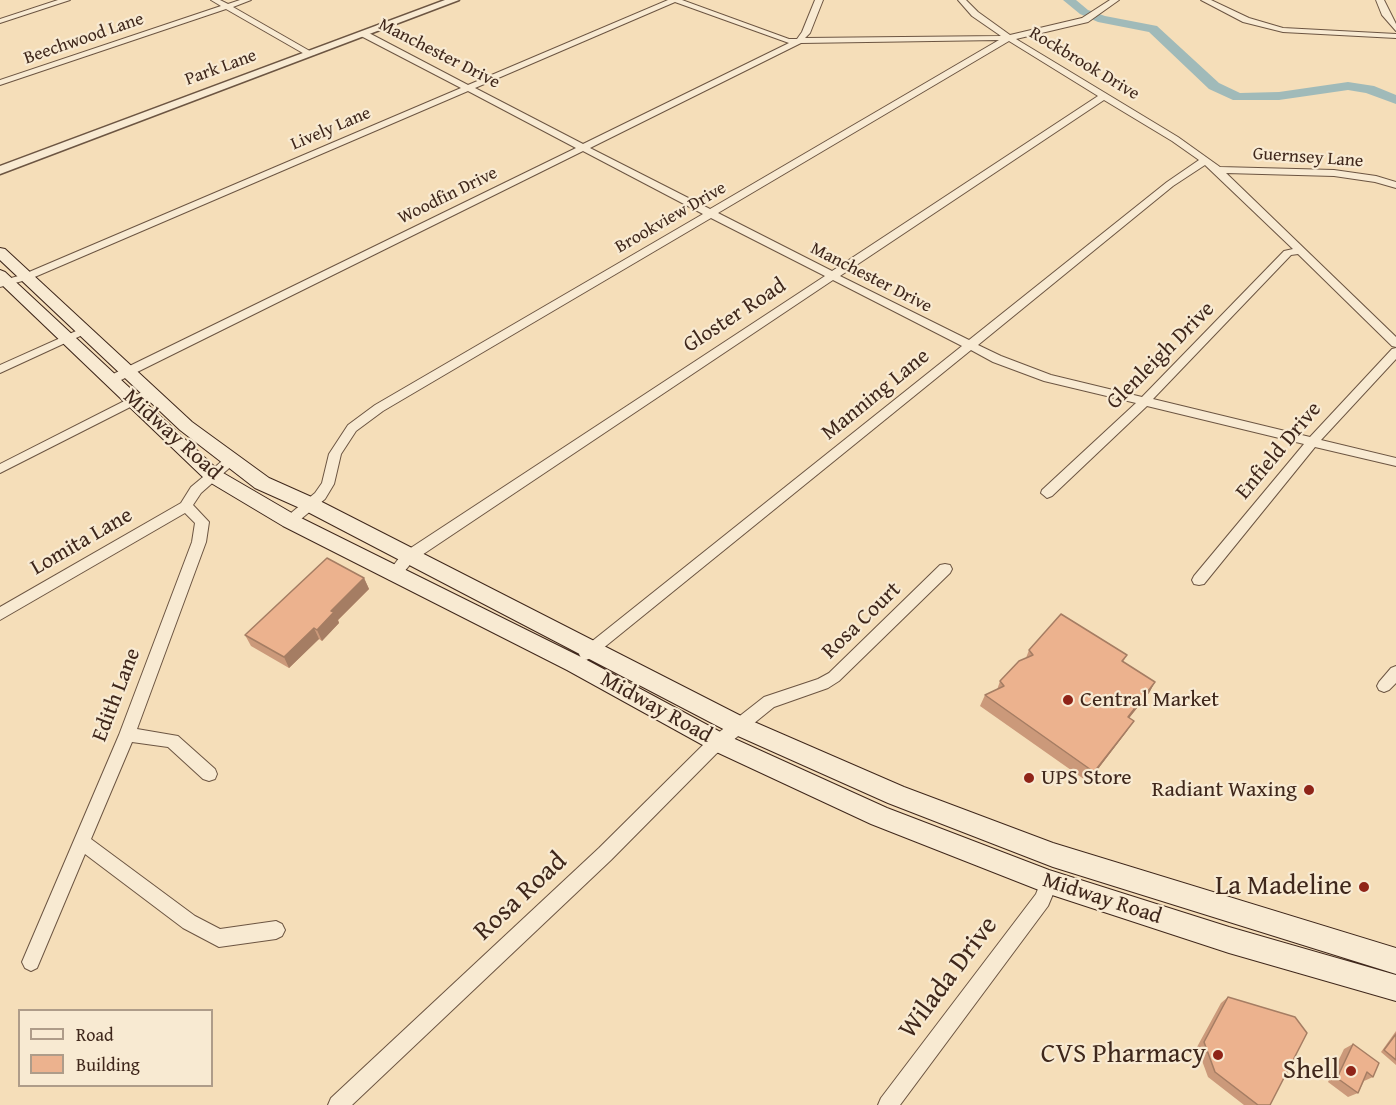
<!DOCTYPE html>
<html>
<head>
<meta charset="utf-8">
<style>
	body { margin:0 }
	#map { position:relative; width:1396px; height:1105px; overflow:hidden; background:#f5deb9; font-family:"Gentium Book Plus",serif }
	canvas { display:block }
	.legend { position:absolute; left:18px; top:1009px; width:195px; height:78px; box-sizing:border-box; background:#f8ead2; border:2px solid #ae9c89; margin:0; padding:8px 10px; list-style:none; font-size:18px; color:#3f271b }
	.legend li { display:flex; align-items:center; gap:12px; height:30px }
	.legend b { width:30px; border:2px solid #ae9c89 }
</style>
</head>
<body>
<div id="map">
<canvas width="1396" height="1105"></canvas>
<ul class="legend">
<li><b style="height:8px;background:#f8ead2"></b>Road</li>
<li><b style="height:16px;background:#ecb28e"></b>Building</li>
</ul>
</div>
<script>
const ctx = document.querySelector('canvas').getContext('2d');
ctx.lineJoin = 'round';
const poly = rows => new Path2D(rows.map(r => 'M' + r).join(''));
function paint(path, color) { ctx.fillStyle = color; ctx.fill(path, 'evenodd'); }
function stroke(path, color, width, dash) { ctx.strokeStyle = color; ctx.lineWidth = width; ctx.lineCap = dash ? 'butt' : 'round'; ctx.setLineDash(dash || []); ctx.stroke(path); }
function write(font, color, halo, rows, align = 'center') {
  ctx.font = font + ' "Gentium Book Plus",serif'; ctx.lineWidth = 4.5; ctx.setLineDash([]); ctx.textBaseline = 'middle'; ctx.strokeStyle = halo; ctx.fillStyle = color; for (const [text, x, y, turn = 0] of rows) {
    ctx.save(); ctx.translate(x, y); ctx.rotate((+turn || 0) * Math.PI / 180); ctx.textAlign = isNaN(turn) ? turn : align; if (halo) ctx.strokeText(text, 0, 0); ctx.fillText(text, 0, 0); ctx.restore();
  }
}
paint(poly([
	[1063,0,1076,0,1088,10,1105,16,1157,26,1219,83,1240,93,1279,92,1348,82,1374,86,1396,95,1396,104,1366,93,1348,90,1279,100,1233,100,1209,89,1149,32,1098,22,1080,14,1063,0]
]), '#a0bab9');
const minor = poly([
	[58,0,70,0,0,23,0,19,58,0],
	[211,0,220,0,228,4,240,0,251,0,233,7,315,54,308,56,226,9,0,85,0,80,221,6,211,0],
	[668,0,682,0,789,39,797,39,802,32,815,0,823,0,810,33,805,38,1001,36,972,16,958,0,966,0,978,12,1010,35,1082,18,1110,0,1119,0,1088,22,1016,39,1178,137,1220,167,1334,170,1376,176,1396,182,1396,188,1375,182,1334,176,1226,173,1396,337,1396,347,1392,346,1298,254,1291,255,1153,399,1310,437,1392,349,1396,348,1396,359,1321,440,1396,458,1396,466,1315,447,1204,584,1199,585,1194,584,1192,580,1194,576,1304,444,1147,406,1052,496,1047,498,1041,493,1042,490,1136,403,1044,381,993,362,971,350,591,658,586,660,581,658,579,654,581,650,962,346,833,280,413,561,398,579,393,580,388,579,386,575,403,553,825,276,711,218,383,411,356,431,341,454,334,484,325,499,295,524,290,526,285,524,283,521,285,518,315,493,322,483,329,454,348,425,375,405,703,214,583,151,115,383,107,383,105,380,107,377,576,148,468,91,30,279,0,287,0,281,22,275,461,88,361,36,361,32,367,32,468,85,668,0],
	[675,2,789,43,583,144,475,88,675,2],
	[999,40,710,209,590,148,801,43,999,40],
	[1009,41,1098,96,832,271,718,213,1009,41],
	[1104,100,1172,141,1199,160,1167,182,969,340,840,276,1104,100],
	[1205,165,1293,249,1284,251,1142,397,1051,375,1001,356,978,345,1173,186,1205,165],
	[1201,0,1211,0,1249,18,1283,28,1396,34,1396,38,1283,32,1243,22,1201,0],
	[1376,0,1384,0,1396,24,1396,31,1382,15,1376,0],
	[85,327,91,330,89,332,0,373,0,365,85,327],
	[150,388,156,392,154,395,0,473,0,464,150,388],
	[231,456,235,457,237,460,235,463,201,493,193,505,209,522,206,542,137,729,178,736,215,769,217,774,215,779,209,781,203,779,168,747,132,742,91,839,195,916,220,929,276,921,282,924,285,930,282,936,276,939,219,947,183,928,85,854,37,968,31,971,25,968,22,962,119,735,192,542,195,523,185,513,0,620,0,607,181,503,191,487,227,457,231,456],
	[945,564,950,565,952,569,950,573,839,681,828,688,774,707,716,754,611,860,352,1105,328,1105,331,1098,599,848,704,744,764,697,818,679,829,673,940,565,945,564],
	[1396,666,1396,683,1389,690,1384,692,1379,690,1377,686,1379,682,1391,668,1396,666],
	[1049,874,1055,876,1058,882,1048,906,900,1105,878,1105,881,1098,1036,894,1043,876,1049,874]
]);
const tertiary = poly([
	[445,0,459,0,0,174,0,166,445,0]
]);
const secondary = poly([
	[0,248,5,249,192,422,269,478,316,499,745,718,904,787,1053,843,1396,948,1396,974,1053,867,888,803,729,732,302,509,255,488,180,430,0,260,0,248],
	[0,270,5,272,218,470,297,516,583,658,726,735,887,808,1049,870,1229,927,1396,975,1396,1001,1229,953,1049,894,871,824,710,749,567,670,283,526,206,480,0,283,0,270]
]);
stroke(minor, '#6c5542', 2);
stroke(tertiary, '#6c5542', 3);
stroke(secondary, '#3f271b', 2);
paint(minor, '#f8ead2');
paint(tertiary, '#f8ead2');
paint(secondary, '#f8ead2');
paint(poly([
	[364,578,369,589,338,620,339,623,322,641,319,639,289,668,251,646,245,635],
	[1029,650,1127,655,1123,662,1155,682,1149,693,1129,718,1127,731,1088,782,980,706,985,695,997,690,1000,681,1026,658],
	[1228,997,1270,1105,1244,1105,1208,1077,1197,1047,1221,1003],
	[1396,1031,1396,1065,1381,1052],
	[1353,1044,1373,1077,1364,1081,1358,1093,1348,1097,1328,1082,1344,1049]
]), '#cb997a');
paint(poly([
	[364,578,369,589,338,620,339,623,322,641,317,630,331,611],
	[314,628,319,639,289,668,284,657],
	[1155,682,1149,693,1122,727,1128,717],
	[1134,721,1127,731,1088,782,1094,772]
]), '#a57d63');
const building = poly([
	[327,558,364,578,331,611,334,612,317,630,314,628,284,657,245,635,327,558],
	[1061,614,1127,655,1122,661,1155,682,1128,717,1134,721,1094,772,985,695,1004,686,1000,681,1019,661,1033,655,1029,650,1061,614],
	[1228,997,1295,1017,1307,1033,1270,1105,1258,1105,1215,1072,1204,1042,1228,997],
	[1396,1034,1396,1060,1384,1050,1396,1034],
	[1353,1044,1379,1063,1373,1077,1367,1072,1358,1093,1337,1078,1353,1044]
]);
paint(building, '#ecb28e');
stroke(building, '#a57d63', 1.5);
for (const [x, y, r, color] of [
	[1068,700,6,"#8f2418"],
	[1029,778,6,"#8f2418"],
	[1309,790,6,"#8f2418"],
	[1364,887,6,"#8f2418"],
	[1218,1055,6,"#8f2418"],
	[1351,1071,6,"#8f2418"]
]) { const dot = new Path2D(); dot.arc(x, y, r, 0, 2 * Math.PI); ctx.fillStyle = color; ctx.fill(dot); stroke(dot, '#f8ead2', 2); }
write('18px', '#3f271b', '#f8ead2', [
	["Beechwood Lane",84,39,-19],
	["Manchester Drive",439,54,27],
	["Rockbrook Drive",1084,64,31],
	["Park Lane",221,68,-20],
	["Lively Lane",331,129,-23],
	["Guernsey Lane",1308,158,4],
	["Woodfin Drive",448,196,-26],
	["Brookview Drive",671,218,-30],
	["Manchester Drive",871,278,27]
]);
write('22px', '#3f271b', '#f8ead2', [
	["Gloster Road",735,316,-33],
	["Glenleigh Drive",1161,356,-45],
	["Manning Lane",876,395,-39],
	["Midway Road",172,435,42],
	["Enfield Drive",1279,451,-50],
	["Lomita Lane",82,542,-30],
	["Rosa Court",862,621,-44],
	["Edith Lane",117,695,-69],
	["Midway Road",656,708,29],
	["Midway Road",1102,899,18]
]);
write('22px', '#3f271b', '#f8ead2', [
	["Central Market",1080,700],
	["UPS Store",1041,778],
	["Radiant Waxing",1297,790,"right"]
], 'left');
write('27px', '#3f271b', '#f8ead2', [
	["La Madeline",1352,887],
	["CVS Pharmacy",1206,1055],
	["Shell",1339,1071]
], 'right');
write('27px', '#3f271b', '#f8ead2', [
	["Rosa Road",521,897,-43],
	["Wilada Drive",949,978,-53]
]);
</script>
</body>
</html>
